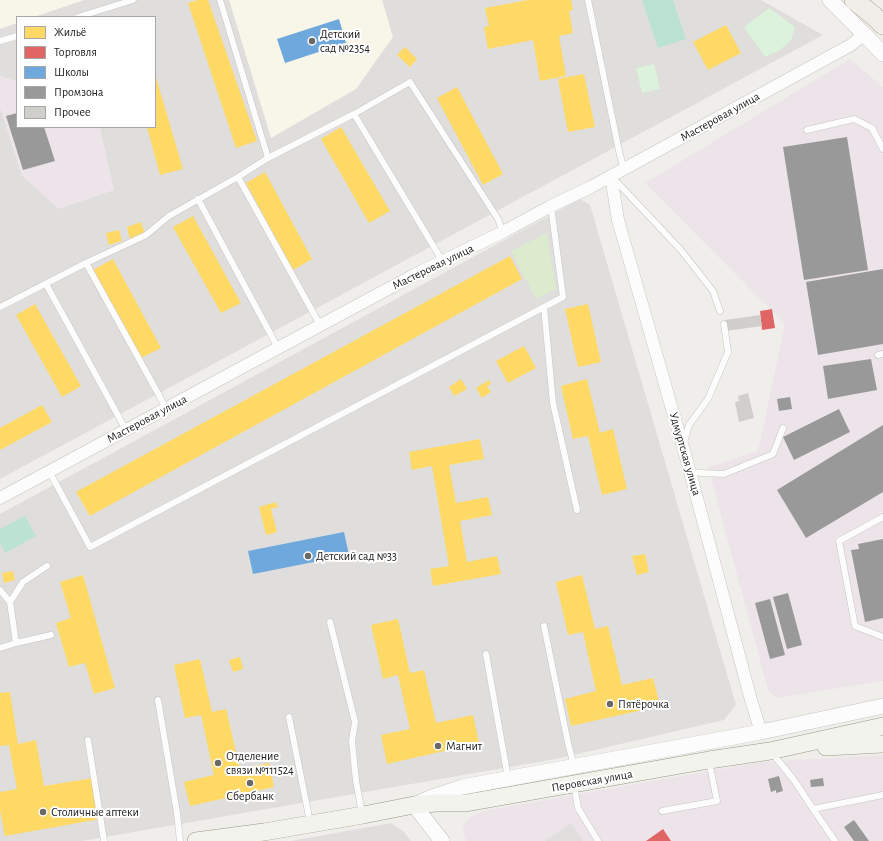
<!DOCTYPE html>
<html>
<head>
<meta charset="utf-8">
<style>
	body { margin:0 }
	#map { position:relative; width:883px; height:841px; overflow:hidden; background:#f0eeeb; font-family:"Alegreya Sans",sans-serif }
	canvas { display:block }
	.legend { position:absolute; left:16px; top:16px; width:140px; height:112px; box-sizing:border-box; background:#fff; border:1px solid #a7a7a7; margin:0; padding:5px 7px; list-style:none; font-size:12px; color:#222 }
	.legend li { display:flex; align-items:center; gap:8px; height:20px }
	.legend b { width:20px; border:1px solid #a7a7a7 }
</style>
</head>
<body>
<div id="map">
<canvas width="883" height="841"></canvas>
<ul class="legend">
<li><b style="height:11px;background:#ffd966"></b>Жильё</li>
<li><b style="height:11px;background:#e06666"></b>Торговля</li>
<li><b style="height:11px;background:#6fa8dc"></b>Школы</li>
<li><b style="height:11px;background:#999"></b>Промзона</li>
<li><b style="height:11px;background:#d1cfcc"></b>Прочее</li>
</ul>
</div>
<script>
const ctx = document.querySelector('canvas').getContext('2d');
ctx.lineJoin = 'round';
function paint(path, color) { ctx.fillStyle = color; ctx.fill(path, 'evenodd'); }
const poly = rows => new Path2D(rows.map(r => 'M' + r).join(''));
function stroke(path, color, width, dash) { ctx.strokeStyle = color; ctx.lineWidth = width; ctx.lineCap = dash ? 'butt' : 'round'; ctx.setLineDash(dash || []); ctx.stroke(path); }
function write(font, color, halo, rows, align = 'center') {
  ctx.font = font + ' "Alegreya Sans",sans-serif'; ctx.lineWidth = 4; ctx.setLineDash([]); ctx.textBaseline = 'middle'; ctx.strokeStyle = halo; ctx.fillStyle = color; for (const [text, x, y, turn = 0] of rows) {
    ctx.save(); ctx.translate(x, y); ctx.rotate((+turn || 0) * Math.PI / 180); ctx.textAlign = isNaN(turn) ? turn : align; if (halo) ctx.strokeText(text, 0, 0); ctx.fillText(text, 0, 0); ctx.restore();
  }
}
paint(poly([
	[0,0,761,0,823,35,0,479],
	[17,17,155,17,155,127,17,127],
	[580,199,590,205,736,705,724,720,556,759,82,841,0,841,0,514],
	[391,823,404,832,411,841,291,841]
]), '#dfdedc');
paint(poly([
	[850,59,883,87,883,681,777,698,768,690,708,467,758,451,785,324,645,183],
	[0,76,17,81,17,127,100,127,114,190,59,209,22,176,0,108],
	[883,755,883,841,466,841,463,833,464,824,467,820,471,816,488,810,760,762]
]), '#ede4e9');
paint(poly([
	[0,0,84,0,34,17,17,17,17,23,0,29],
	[229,0,382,0,393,37,356,89,271,138]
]), '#f7f6e9');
paint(poly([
	[547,233,556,289,536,299,511,251]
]), '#dceacd');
paint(poly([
	[769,8,795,27,791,40,780,50,765,57,744,27],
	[654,64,660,89,642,93,636,68]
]), '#dcf2dc');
paint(poly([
	[642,0,673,0,686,39,658,48],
	[25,516,36,536,5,553,0,543,0,529]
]), '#bbe2d2');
paint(poly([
	[571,823,583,841,545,841]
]), '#e0dfde');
paint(poly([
	[198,0,208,0,257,141,236,148,188,3],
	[528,0,571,0,573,10,569,11,573,33,559,36,566,76,540,81,533,40,488,49,484,27,489,26,485,8],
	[726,25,741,53,708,70,693,42],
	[405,47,417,59,410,67,397,55],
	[155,74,183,169,160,175,147,127,155,127],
	[584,74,595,127,568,132,558,79],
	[457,87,503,174,483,185,437,98],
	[341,127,390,211,369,223,321,139],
	[265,172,312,259,293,270,246,183],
	[193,216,241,303,221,313,173,227],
	[141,222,145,234,130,239,127,227],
	[119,230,122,241,109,245,106,233],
	[510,256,522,279,90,516,76,492],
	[113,259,161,348,141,358,93,270],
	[35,304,81,386,62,397,16,315],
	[588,304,601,362,578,367,565,309],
	[524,346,536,368,508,383,496,361],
	[461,379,467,389,454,396,449,387],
	[587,379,600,433,613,429,627,489,602,495,588,436,573,439,561,386],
	[489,380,491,384,487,386,491,392,482,398,476,388],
	[42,405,52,422,0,450,0,428],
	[480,439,484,459,449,465,456,503,488,497,492,515,460,521,467,562,497,556,501,574,433,586,430,569,449,566,432,466,412,470,409,452],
	[276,502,278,507,271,509,277,532,266,535,259,507],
	[645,554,649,572,637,575,632,556],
	[13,571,15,580,4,583,2,573],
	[83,575,115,688,94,694,85,663,69,667,56,623,71,618,60,582],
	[582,575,595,629,608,626,622,685,653,678,660,706,571,726,565,699,596,691,583,632,568,635,556,582],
	[398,619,410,673,424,670,436,723,473,715,479,743,387,764,381,735,410,729,398,675,383,679,371,625],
	[240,657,243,669,233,672,229,660],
	[200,659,212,712,226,709,240,769,269,763,274,787,190,806,184,782,214,775,201,715,185,718,174,665],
	[10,692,18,744,36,740,44,786,93,778,100,819,5,836,0,810,0,792,17,789,9,745,0,746,0,693]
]), '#ffd966');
paint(poly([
	[772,309,775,328,762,330,760,311],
	[663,829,671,841,646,841]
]), '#e06666');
paint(poly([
	[339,19,346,43,285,63,277,39],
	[344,532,349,555,253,574,248,551]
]), '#6fa8dc');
paint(poly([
	[17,113,17,127,44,127,55,161,23,170,6,116],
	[847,137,868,270,804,280,783,147],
	[883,269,883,344,818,355,806,282],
	[871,359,877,390,828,399,823,366],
	[790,397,792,409,779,411,777,399],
	[839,409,850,432,794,460,783,437],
	[883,425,883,492,806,538,777,490],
	[883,539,883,618,865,622,851,550,859,549,858,544],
	[788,593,802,645,787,649,773,597],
	[770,599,785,655,770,659,755,603],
	[779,776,783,791,776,793,776,790,771,792,768,779],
	[823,778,824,786,811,787,810,780],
	[854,820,869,841,854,841,844,827]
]), '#999');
paint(poly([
	[760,315,762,326,726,331,725,320],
	[748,393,754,418,739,422,735,402,739,401,738,396]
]), '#d1cfcc');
const service = poly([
	[220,0,268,158],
	[588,0,619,151,624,170],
	[78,17,133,0],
	[0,41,17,36],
	[354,114,443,262],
	[807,130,854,119,872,128,883,149],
	[238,177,320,325],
	[613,178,680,249,713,291,720,311],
	[198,199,278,348],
	[86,263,166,408],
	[46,284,126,430],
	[0,307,86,263,146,235,169,216,238,177,268,158,354,114,410,82,498,219,503,232],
	[544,307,553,403,577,510],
	[878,355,883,354],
	[684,442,689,425,708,399,728,352,724,324],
	[49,471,90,547,563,297,551,206],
	[690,472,703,473,724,474,773,454,783,428],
	[883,517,839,541,855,626,883,637],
	[0,590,10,602],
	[330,622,355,722,352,741,356,781,362,813],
	[544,626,568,743,574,766],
	[16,643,51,635],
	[0,648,16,643,10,602,23,582,47,566],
	[486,654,508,778],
	[158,700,177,813,180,841],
	[289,717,310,822],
	[88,740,104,841],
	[772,753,794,780,813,809,883,795],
	[574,785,578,808,598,841],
	[813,809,835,841],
	[662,811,717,801,709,761]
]);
const minor = poly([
	[611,176,618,220,690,472,751,700,761,732],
	[0,498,278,348,414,275,503,232,551,206,591,187,840,51,851,45,864,34]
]);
const tertiary = poly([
	[830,0,864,34,883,54],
	[442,841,414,805,432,797,462,787,761,732,883,706]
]);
const secondary = poly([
	[826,747,883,744],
	[196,841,264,832,363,815,414,805,436,803,466,803,709,760,770,751,883,726]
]);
const primary = poly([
	[854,0,874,16,883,25]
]);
stroke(service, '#c6c5c3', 7);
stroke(minor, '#c6c5c3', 13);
stroke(tertiary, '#c6c5c3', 16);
stroke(secondary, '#979884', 18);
stroke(primary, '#a59c89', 20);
stroke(service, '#fdfcfc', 6);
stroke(minor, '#fdfcfc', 12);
stroke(tertiary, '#fdfcfc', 15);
stroke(secondary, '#f3f3ed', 17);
stroke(primary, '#f1ede8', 19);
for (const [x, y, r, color] of [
	[312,41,4,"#6a6968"],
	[308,556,4,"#6a6968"],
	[610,704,4,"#6a6968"],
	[438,746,4,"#6a6968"],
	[218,763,4,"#6a6968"],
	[250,783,4,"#6a6968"],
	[43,812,4,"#6a6968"]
]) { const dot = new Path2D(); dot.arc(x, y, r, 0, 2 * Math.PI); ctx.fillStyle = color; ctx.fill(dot); stroke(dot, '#fff', 1.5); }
write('12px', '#222', '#fff', [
	["Детский",320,34],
	["сад №2354",320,48],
	["Детский сад №33",316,556],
	["Пятёрочка",618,704],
	["Магнит",446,746],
	["Отделение",226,756],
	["связи №111524",226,770],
	["Сбербанк",250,796,"center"],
	["Столичные аптеки",51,812]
], 'left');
write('12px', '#222', '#fff', [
	["Мастеровая улица",720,117,-29],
	["Мастеровая улица",433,267,-26],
	["Мастеровая улица",147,419,-28],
	["Удмуртская улица",685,454,74],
	["Перовская улица",592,781,-10]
]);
</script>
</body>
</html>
